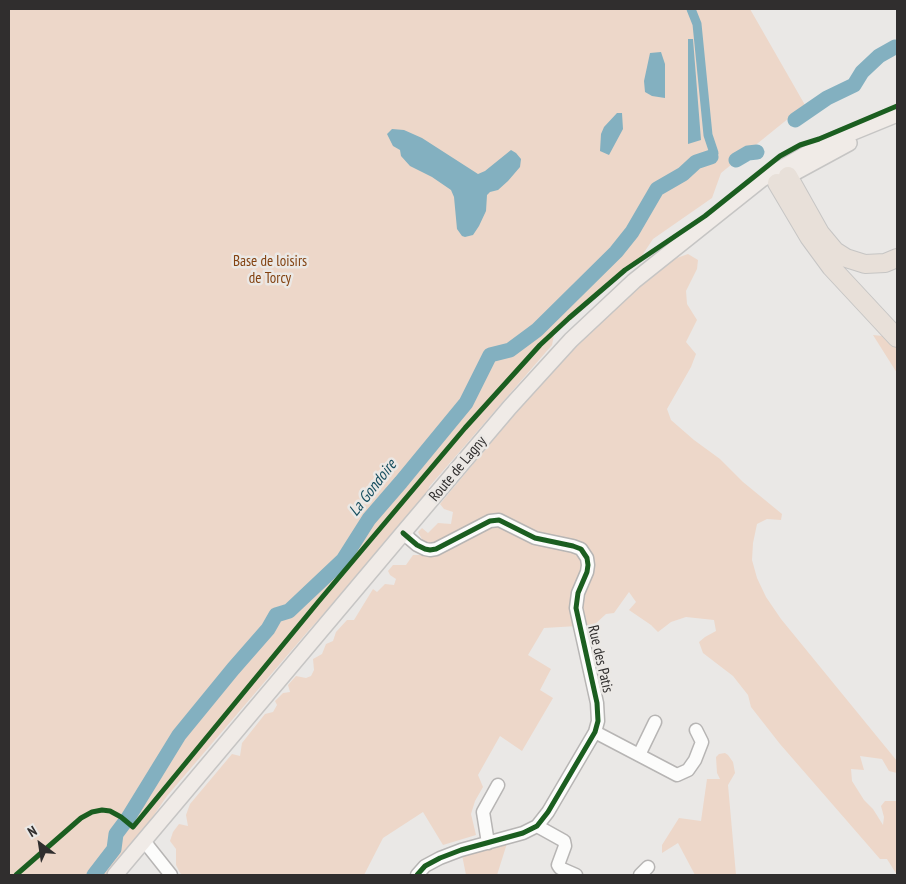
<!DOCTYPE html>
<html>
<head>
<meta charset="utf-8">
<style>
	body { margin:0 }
	#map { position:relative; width:906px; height:884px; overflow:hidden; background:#eae8e6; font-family:"PT Sans Narrow",sans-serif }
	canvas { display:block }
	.frame { position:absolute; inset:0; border:10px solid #302e2e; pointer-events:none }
	.north { position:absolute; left:15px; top:819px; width:50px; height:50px; -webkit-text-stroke:4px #ebe8e5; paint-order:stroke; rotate:329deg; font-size:14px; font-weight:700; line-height:20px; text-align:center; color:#302e2e }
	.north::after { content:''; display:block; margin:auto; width:18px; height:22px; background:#302e2e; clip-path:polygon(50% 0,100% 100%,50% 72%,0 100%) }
</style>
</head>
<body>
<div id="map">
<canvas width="906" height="884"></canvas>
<div class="frame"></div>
<div class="north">N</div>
</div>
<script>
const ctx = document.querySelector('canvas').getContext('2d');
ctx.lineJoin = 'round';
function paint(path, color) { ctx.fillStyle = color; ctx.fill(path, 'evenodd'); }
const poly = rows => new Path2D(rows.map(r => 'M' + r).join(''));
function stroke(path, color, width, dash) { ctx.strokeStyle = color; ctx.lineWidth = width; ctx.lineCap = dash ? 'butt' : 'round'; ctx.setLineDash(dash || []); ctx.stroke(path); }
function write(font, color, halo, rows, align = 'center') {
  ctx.font = font + ' "PT Sans Narrow",sans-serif'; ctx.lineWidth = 5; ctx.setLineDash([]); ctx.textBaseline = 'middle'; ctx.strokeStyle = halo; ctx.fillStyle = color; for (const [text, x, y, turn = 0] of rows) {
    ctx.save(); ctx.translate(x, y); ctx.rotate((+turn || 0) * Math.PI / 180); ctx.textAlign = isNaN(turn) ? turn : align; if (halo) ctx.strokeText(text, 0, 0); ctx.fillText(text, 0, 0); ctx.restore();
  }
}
paint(poly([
	[9,9,750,9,805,105,721,173,712,198,653,239,639,260,554,335,552,345,429,487,428,493,352,583,309,630,167,796,143,831,105,875,9,875],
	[688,254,698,260,697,269,686,291,687,304,697,320,686,342,696,354,691,367,667,409,671,420,694,440,720,459,743,482,782,514,781,520,767,519,757,524,753,543,752,560,757,578,766,597,781,619,897,761,897,773,889,771,882,759,860,756,864,770,851,769,852,781,864,800,873,809,883,825,884,817,881,806,885,801,897,801,897,875,887,859,880,859,780,744,751,707,748,695,733,676,703,653,699,642,705,637,716,631,714,620,686,617,671,622,658,632,651,625,629,610,636,602,629,592,614,613,606,614,594,625,544,628,528,655,551,669,540,690,553,698,522,751,500,736,478,775,483,787,475,801,471,814,476,835,443,845,423,812,383,838,364,875,183,875,180,873,176,865,176,849,170,841,173,832,179,824,188,826,186,815,190,804,232,754,240,756,242,743,265,714,273,712,277,705,275,701,283,693,290,692,288,685,296,676,306,678,311,676,314,670,313,659,322,654,326,644,333,641,336,632,347,620,354,620,373,589,377,592,385,584,394,585,396,579,390,575,388,571,393,565,406,565,413,555,422,555,430,545,423,541,418,532,422,528,428,533,438,523,451,524,453,512,444,509,440,504,444,499,514,415,577,345,634,289,674,259],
	[873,335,883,336,892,340,897,348,897,373],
	[725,753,728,755,733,762,735,773,728,785,736,875,695,875,678,843,662,853,662,845,679,818,701,821,707,779,720,779,717,773,716,757,719,754],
	[509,837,497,875,466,875,461,850]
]), '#edd7c9');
paint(poly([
	[688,39,693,39,701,140,688,144],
	[661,52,665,64,665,98,652,96,645,92,644,81,650,53],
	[617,113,622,113,623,129,609,155,600,151,601,134,604,127],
	[392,129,404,130,422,138,478,174,485,171,511,150,516,153,521,159,520,167,508,181,498,190,490,192,487,195,486,211,479,226,473,235,465,237,462,236,457,229,454,197,451,190,432,177,410,166,401,156,400,150,393,146,387,134]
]), '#83b0c0');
stroke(poly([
	[691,9,697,24,708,135,714,153,711,157]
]), '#83b0c0', 9);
stroke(poly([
	[795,120,827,98,854,85,862,72,879,56,895,47],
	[736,160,748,153,757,152],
	[94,875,114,849,116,834,128,818,179,735,233,669,268,629,276,615,289,611,343,560,369,519,401,482,466,403,490,355,510,350,537,330,616,252,632,232,657,189,683,174,696,162,711,157]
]), '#83b0c0', 15);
const minor = poly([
	[403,533,417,545,425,549,430,550,436,549,490,521,499,520,535,538,573,546,581,549,587,558,588,565,587,572,578,593,576,608,597,703,598,721,595,732,548,812,537,826,523,833,461,850,440,858,425,866,417,875],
	[595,732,677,775,688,770,695,760,702,742,696,730],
	[639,755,655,722],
	[537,826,564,841,565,846,558,865,560,868,576,875],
	[144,841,171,875],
	[488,843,483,812,498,785],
	[640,875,648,867]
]);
const major = poly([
	[779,181,849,143],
	[115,875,403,533,510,407,571,340,634,281,762,179,824,144,895,115]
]);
const highway = poly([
	[788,176,820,233,835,251,846,258,865,264,885,263,897,258],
	[777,183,809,237,831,267,897,338]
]);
stroke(minor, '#b7b5b4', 15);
stroke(major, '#c6c5c4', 18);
stroke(highway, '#c6c5c4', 20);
stroke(minor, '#fcfcfb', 12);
stroke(major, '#f0ebe7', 15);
stroke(highway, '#e8e0d9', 18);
stroke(poly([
	[403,533,417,545,425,549,430,550,436,549,490,521,499,520,535,538,573,546,581,549,587,558,588,565,587,572,578,593,576,608,597,703,598,721,595,732,548,812,537,826,523,833,461,850,440,858,425,866,417,875],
	[16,875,81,818,92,812,102,810,110,811,121,817,133,827,319,601,465,428,540,345,569,318,625,270,705,216,780,156,800,145,819,139,897,106]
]), '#1b5e20', 5);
write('15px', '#834312', '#ebe8e5', [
	["Base de loisirs",270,262],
	["de Torcy",270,279]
]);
write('15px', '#302e2e', '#ebe8e5', [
	["Route de Lagny",458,469,-50],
	["Rue des Patis",600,659,77]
]);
write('italic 16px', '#164e5f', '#ebe8e5', [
	["La Gondoire",373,488,-52]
]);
</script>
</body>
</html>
